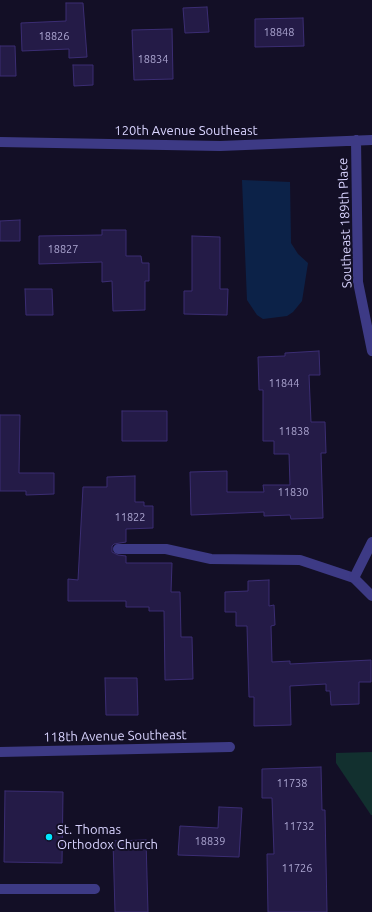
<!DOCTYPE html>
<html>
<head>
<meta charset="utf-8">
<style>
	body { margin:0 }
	canvas { display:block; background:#130f26 }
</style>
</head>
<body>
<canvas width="372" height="912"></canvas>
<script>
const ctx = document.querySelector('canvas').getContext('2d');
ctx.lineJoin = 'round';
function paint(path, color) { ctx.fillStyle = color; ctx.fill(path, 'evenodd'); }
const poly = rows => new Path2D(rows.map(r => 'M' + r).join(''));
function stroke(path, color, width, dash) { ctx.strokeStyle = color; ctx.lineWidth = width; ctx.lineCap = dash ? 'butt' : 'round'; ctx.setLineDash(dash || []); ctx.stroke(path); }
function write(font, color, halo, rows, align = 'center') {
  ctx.font = font + ' Ubuntu,sans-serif'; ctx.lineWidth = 4; ctx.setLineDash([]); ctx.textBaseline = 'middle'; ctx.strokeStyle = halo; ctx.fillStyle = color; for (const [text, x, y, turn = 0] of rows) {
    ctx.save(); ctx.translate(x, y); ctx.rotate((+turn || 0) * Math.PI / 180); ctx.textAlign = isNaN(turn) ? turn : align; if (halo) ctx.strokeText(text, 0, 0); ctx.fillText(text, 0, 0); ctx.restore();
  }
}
paint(poly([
	[372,752,372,815,371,815,336,763,336,753]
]), '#12302f');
paint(poly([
	[242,180,290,182,291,243,298,254,308,263,302,301,293,312,287,316,263,319,257,315,247,300]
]), '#0c2248');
const building = poly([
	[66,3,83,3,87,57,69,58,69,49,22,51,21,23,66,21,66,3],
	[207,7,209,32,185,33,183,8,207,7],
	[303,18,304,46,255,47,255,19,303,18],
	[172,29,173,79,134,80,132,30,172,29],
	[0,46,15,46,16,76,0,76,0,46],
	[73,65,93,65,93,85,74,86,73,65],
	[20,220,20,241,0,241,0,221,20,220],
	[102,230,126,230,126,256,141,256,142,263,149,263,149,281,145,281,145,310,113,311,112,281,102,282,102,262,39,264,39,236,102,235,102,230],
	[192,236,220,237,220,289,228,289,227,315,184,314,184,291,192,291,192,236],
	[25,289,52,289,53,315,26,315,25,289],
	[319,351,320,375,309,375,311,422,325,422,326,453,321,453,323,518,291,519,290,515,264,516,264,512,191,515,190,472,227,471,227,492,264,492,263,485,290,485,289,454,274,454,274,441,263,441,263,390,259,390,258,357,285,356,285,353,319,351],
	[122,411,167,411,167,441,122,441,122,411],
	[0,415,20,415,19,473,54,473,54,494,26,495,26,491,0,491,0,415],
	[135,476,135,502,144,502,144,506,153,506,153,528,126,529,126,542,114,544,112,546,112,552,118,555,126,556,126,563,172,563,171,592,180,592,181,637,192,637,193,679,165,680,164,611,149,611,149,607,126,607,126,601,68,601,68,579,78,580,83,487,107,487,107,477,135,476],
	[269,580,269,606,274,605,275,625,271,626,272,662,290,661,290,664,371,660,371,682,359,682,359,704,331,705,330,691,326,691,326,684,290,686,291,725,254,726,254,697,249,697,247,626,236,626,236,612,225,612,225,592,248,591,248,581,269,580],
	[105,678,137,678,138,715,106,715,105,678],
	[321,767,322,810,325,810,327,912,268,912,267,854,274,854,272,798,262,798,262,769,321,767],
	[5,791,63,792,62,863,4,862,5,791],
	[219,807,242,808,239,857,178,855,180,826,218,828,219,807],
	[146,840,148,912,115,912,113,841,146,840]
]);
paint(building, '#241b47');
stroke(building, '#3b2d73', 1);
stroke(poly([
	[118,549,166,549,211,559,300,560,354,578,372,596],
	[0,889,95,889]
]), '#3d3a85', 10);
stroke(poly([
	[356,140,358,282,372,351],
	[0,142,220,146,372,140],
	[354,578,372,542],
	[0,752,230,747]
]), '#3d3a85', 10);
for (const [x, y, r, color] of [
	[49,837,4,"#00e5ff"]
]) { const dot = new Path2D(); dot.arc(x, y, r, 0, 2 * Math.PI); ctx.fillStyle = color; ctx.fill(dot); stroke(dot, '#130f26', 1.5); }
write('11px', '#aca6d1', null, [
	["18848",279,32],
	["18826",54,36],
	["18834",153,59],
	["18827",63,249],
	["11844",284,383],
	["11838",294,431],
	["11830",293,492],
	["11822",130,517],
	["11738",292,783],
	["11732",299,826],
	["18839",210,841],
	["11726",297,868]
]);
write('13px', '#d9d4ff', '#130f26', [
	["120th Avenue Southeast",186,131],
	["Southeast 189th Place",345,223,-92],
	["118th Avenue Southeast",115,736,-1]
]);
write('13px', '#d9d4ff', '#130f26', [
	["St. Thomas",57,830],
	["Orthodox Church",57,845]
], 'left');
</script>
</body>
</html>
